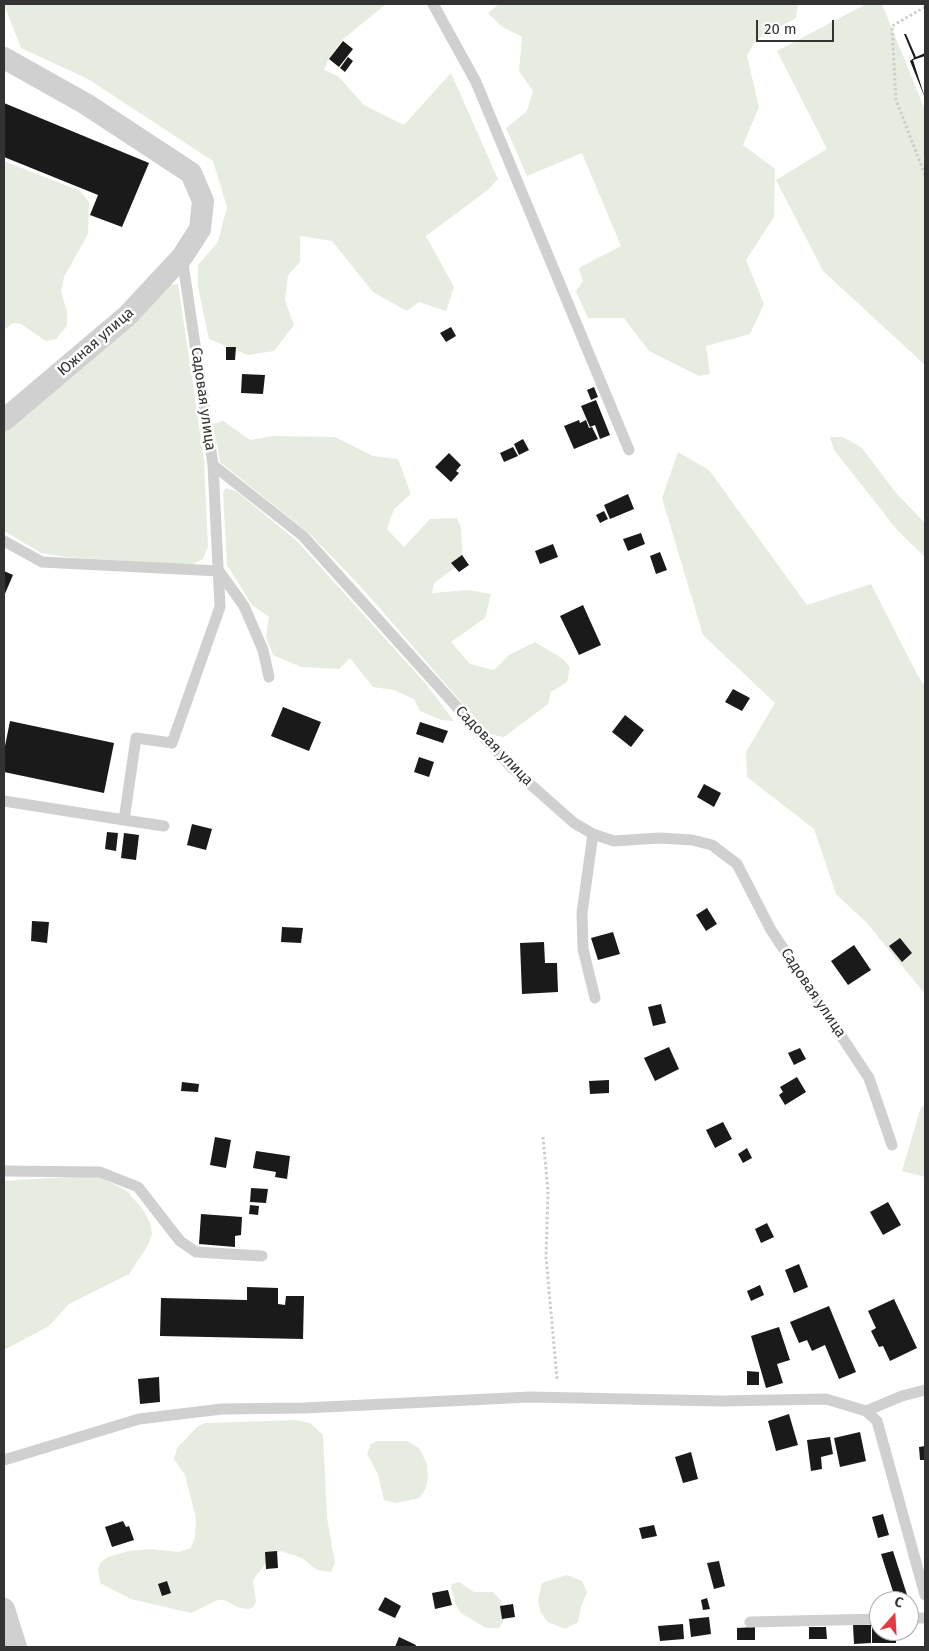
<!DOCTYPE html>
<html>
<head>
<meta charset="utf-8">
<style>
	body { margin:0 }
	#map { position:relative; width:929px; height:1651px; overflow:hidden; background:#fff; font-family:"Fira Sans",sans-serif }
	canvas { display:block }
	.frame { position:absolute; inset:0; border:5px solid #333; pointer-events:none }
	.north { position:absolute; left:869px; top:1591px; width:50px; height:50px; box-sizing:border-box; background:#fff; border:1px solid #adadad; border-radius:50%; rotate:19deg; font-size:14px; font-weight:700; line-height:20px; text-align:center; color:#333 }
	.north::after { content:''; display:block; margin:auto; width:18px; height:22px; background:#e63946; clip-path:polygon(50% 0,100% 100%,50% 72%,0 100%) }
	.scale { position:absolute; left:756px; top:20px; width:78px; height:22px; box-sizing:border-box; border:2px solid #333; border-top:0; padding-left:6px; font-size:15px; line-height:18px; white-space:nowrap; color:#333; -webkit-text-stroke:4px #fff; paint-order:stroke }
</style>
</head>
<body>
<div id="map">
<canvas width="929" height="1651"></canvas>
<div class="frame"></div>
<div class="north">С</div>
<div class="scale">20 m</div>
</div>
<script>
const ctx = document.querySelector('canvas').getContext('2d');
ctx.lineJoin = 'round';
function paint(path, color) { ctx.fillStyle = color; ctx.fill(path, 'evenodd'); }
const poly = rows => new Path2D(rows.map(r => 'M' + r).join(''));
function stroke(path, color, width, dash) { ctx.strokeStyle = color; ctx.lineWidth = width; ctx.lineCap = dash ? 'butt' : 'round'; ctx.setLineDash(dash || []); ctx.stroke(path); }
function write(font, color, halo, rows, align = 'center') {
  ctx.font = font + ' "Fira Sans",sans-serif'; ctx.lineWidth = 5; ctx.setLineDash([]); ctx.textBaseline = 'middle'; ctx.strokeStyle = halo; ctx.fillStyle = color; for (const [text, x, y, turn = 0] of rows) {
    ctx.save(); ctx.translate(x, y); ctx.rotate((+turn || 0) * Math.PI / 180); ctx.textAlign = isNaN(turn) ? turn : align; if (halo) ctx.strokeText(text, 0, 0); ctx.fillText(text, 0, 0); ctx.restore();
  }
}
paint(poly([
	[6,4,386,4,342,40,328,60,324,70,338,76,364,105,404,125,451,73,498,179,489,189,426,236,454,287,446,311,419,302,407,311,373,292,332,241,300,236,300,262,288,275,285,300,294,325,274,351,248,355,209,339,198,287,198,265,218,242,227,207,213,161,88,79,21,48,5,7],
	[499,4,798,4,796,18,756,40,747,56,759,107,743,145,775,169,774,217,746,260,764,304,750,334,706,346,710,374,699,376,649,351,624,318,588,318,576,291,583,281,579,268,621,246,582,153,527,176,506,128,527,111,533,91,519,71,522,37,501,26,488,13],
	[866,4,882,4,925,110,925,365,823,271,776,180,827,149,777,51],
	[4,161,80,191,89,202,88,234,64,277,61,291,67,312,67,326,56,339,46,341,21,324,13,323,4,330],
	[178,284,204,460,208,547,203,559,191,565,66,557,41,553,4,531,4,430,169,285],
	[223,421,250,440,272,436,335,437,373,456,398,459,411,494,394,509,387,529,404,547,430,519,457,518,461,528,463,562,434,583,432,593,468,590,491,594,485,618,451,642,470,664,494,670,509,655,535,642,563,659,570,667,567,682,551,692,548,704,504,737,489,734,362,588,311,535,220,462,213,424],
	[830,437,843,437,862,448,896,493,925,523,925,557,898,531,834,450],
	[678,452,709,470,807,605,871,584,918,676,925,686,925,994,867,923,836,894,814,829,747,777,746,752,775,703,703,635,662,498],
	[226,488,236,491,298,542,426,684,454,721,441,720,420,711,414,699,394,690,373,687,350,658,339,669,301,667,273,655,266,637,269,617,252,605,227,565,223,492],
	[925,1105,925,1177,902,1171,921,1107],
	[82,1176,100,1177,127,1191,144,1211,150,1223,152,1234,148,1245,129,1274,69,1304,49,1326,4,1350,4,1181],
	[297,1420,310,1423,323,1435,327,1518,335,1563,331,1572,317,1570,302,1558,281,1551,272,1555,253,1580,256,1601,254,1607,249,1609,240,1608,224,1600,218,1600,191,1613,131,1599,100,1583,98,1569,101,1562,108,1557,129,1551,150,1549,179,1552,191,1548,195,1536,196,1518,185,1475,174,1459,177,1448,198,1426,206,1423],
	[377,1441,407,1441,419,1448,427,1464,428,1479,425,1490,419,1498,396,1503,384,1500,378,1474,367,1454,371,1444],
	[567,1575,582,1581,587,1592,581,1607,578,1622,565,1629,548,1622,541,1613,538,1600,542,1583],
	[459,1582,474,1592,493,1592,499,1598,505,1611,504,1620,499,1628,486,1628,461,1613,456,1605,451,1587,452,1584]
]), '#e6ecdf');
paint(poly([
	[904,34,906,34,916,57,925,53,925,56,913,60,925,98,910,61,914,58],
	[343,41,353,49,339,67,329,59],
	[348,57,353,61,345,72,340,68],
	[4,103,149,163,122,227,90,215,98,195,4,157],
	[451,327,456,336,446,342,440,333],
	[226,347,236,347,235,360,226,360],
	[242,374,265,375,263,394,241,393],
	[594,387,598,397,591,400,587,390],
	[596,400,610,435,600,439,595,425,590,427,581,406],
	[579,420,580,423,586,420,589,428,592,427,598,439,574,449,564,426],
	[523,439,529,450,519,455,514,444],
	[513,447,518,456,504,462,500,453],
	[449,453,461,465,456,471,459,473,451,482,435,467],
	[628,494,634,509,610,519,604,505],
	[604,511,608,519,600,523,596,515],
	[641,533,645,544,628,551,623,539],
	[553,544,558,557,540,564,535,551],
	[660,552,667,570,656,574,650,556],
	[462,555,469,565,459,572,451,563],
	[4,571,13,575,4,596],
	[583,605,601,645,579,655,560,616],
	[733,689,750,698,742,711,725,702],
	[283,707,321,722,309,751,271,736],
	[625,715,644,730,631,747,612,732],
	[10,721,114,743,104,793,4,772,4,751],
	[420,722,448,731,443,743,416,734],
	[419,757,434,762,429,777,414,772],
	[704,784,721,793,714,807,697,797],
	[192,824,212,829,206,850,187,845],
	[107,832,118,833,116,851,105,849],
	[124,833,139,835,136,860,121,858],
	[707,908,717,924,706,931,696,915],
	[32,921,49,922,47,943,31,941],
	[282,927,303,928,301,943,281,942],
	[613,932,620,954,598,960,591,938],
	[900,938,912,953,902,962,889,946],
	[544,942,545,963,557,963,558,992,522,994,520,943],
	[854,945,871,970,848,985,831,961],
	[661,1004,666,1023,653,1026,648,1007],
	[669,1047,679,1069,655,1081,644,1058],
	[800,1048,806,1059,794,1065,788,1053],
	[797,1077,806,1092,785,1105,779,1095,783,1092,780,1087],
	[609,1080,609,1093,590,1094,589,1081],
	[182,1082,199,1084,198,1092,181,1091],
	[723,1122,732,1139,715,1148,706,1130],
	[215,1137,231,1140,226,1168,210,1165],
	[747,1148,752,1158,743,1163,738,1154],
	[256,1151,290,1156,287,1179,275,1177,276,1172,253,1168],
	[251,1188,268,1189,266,1203,250,1202],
	[888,1202,901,1225,883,1235,870,1212],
	[250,1205,259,1206,258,1215,249,1214],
	[201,1214,242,1217,241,1235,235,1236,235,1247,199,1244],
	[767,1223,774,1237,761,1243,755,1229],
	[799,1264,808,1287,794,1293,785,1270],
	[760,1285,764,1295,751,1301,747,1291],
	[247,1287,278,1288,278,1304,285,1305,286,1296,304,1296,303,1339,160,1336,161,1298,247,1300],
	[894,1299,917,1348,890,1361,883,1346,879,1347,871,1331,876,1328,868,1311],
	[829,1306,856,1372,839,1379,825,1345,812,1351,807,1340,799,1343,790,1322],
	[779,1327,790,1360,777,1364,783,1383,766,1388,751,1336],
	[747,1371,759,1372,759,1385,747,1385],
	[159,1377,160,1402,140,1404,138,1379],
	[789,1414,798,1445,776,1451,768,1421],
	[860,1432,866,1461,840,1467,834,1438],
	[830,1437,833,1454,821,1457,822,1469,811,1471,807,1440],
	[925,1446,925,1460,920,1460,919,1447],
	[691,1452,698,1479,683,1483,675,1457],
	[883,1514,889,1535,878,1538,872,1517],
	[123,1521,126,1527,129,1526,134,1540,112,1547,105,1527],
	[654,1525,657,1536,642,1539,639,1528],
	[277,1551,278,1568,266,1569,265,1552],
	[893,1551,909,1601,896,1601,881,1554],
	[719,1561,725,1586,714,1589,707,1563],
	[167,1581,171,1593,162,1596,158,1584],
	[448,1590,452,1605,435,1609,432,1593],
	[385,1597,401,1606,395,1618,378,1610],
	[707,1598,710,1609,703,1610,701,1600],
	[513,1604,515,1617,502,1619,500,1606],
	[709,1617,711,1634,691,1637,689,1619],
	[683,1624,684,1639,660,1641,658,1626],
	[853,1625,871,1625,871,1643,854,1644],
	[872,1625,879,1625,879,1631,896,1631,896,1643,872,1643],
	[755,1627,755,1640,737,1640,737,1628],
	[809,1627,826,1627,827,1639,809,1639],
	[399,1637,416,1645,415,1647,395,1647]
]), '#1a1a1a');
stroke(poly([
	[925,7,892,26,896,100,925,175],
	[543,1137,548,1191,546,1257,557,1379]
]), '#cdcdcd', 3, [2.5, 2.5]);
stroke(poly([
	[433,4,476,82,629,450],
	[182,257,213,465,303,536,511,767,574,823,593,834,614,841,659,838,692,840,712,845,737,864,771,930,869,1078,892,1145],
	[4,541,42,562,219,571,244,606,263,650,269,677],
	[4,801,124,820,136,738,172,743,220,607,213,465],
	[124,820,164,826],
	[593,834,582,913,583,949,595,998],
	[4,1171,100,1172,138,1187,180,1241,196,1252,262,1256],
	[866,1411,902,1396,925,1390],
	[4,1460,139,1419,222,1409,304,1408,530,1397,721,1401,826,1399,866,1411,877,1421,925,1595],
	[909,1618,925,1618],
	[750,1622,879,1619]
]), '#d0d0d0', 11);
stroke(poly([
	[4,58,86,104,191,173,203,201,200,229,182,257,127,316,4,420],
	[4,1609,16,1647]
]), '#d0d0d0', 22);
write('15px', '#333', '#fff', [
	["Южная улица",96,342,-41],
	["Садовая улица",203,399,82],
	["Садовая улица",494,746,46],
	["Садовая улица",813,993,56]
]);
</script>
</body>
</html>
